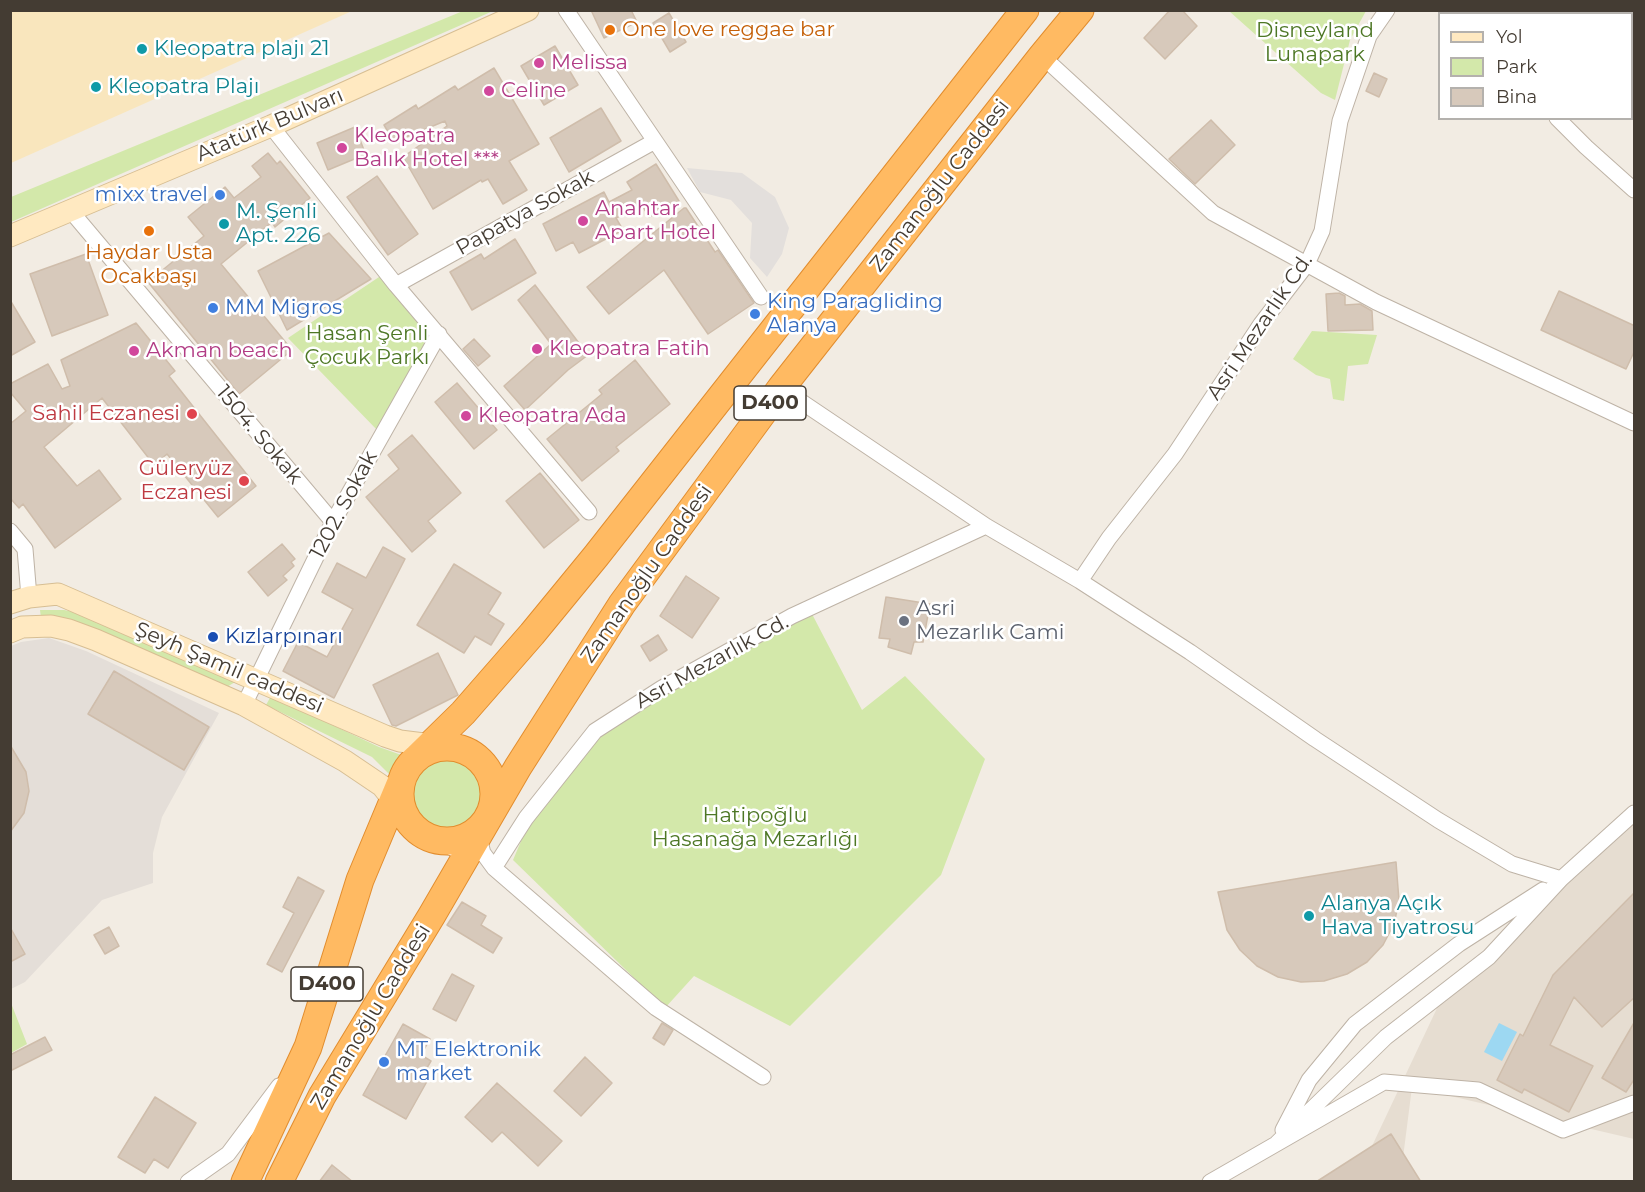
<!DOCTYPE html>
<html>
<head>
<meta charset="utf-8">
<style>
	body { margin:0 }
	#map { position:relative; width:1645px; height:1192px; overflow:hidden; background:#f2ece3; font-family:Montserrat,sans-serif }
	canvas { display:block }
	.frame { position:absolute; inset:0; border:12px solid #443c33; pointer-events:none }
	.legend { position:absolute; left:1438px; top:12px; width:195px; height:108px; box-sizing:border-box; background:#fff; border:2px solid #b4b1ad; margin:0; padding:8px 10px; list-style:none; font-size:18px; color:#443c33 }
	.legend li { display:flex; align-items:center; gap:12px; height:30px }
	.legend b { width:30px; border:2px solid #b4b1ad }
</style>
</head>
<body>
<div id="map">
<canvas width="1645" height="1192"></canvas>
<div class="frame"></div>
<ul class="legend">
<li><b style="height:8px;background:#ffe9c1"></b>Yol</li>
<li><b style="height:16px;background:#d3e8aa"></b>Park</li>
<li><b style="height:16px;background:#d7c9bb"></b>Bina</li>
</ul>
</div>
<script>
const ctx = document.querySelector('canvas').getContext('2d');
ctx.lineJoin = 'round';
function paint(path, color) { ctx.fillStyle = color; ctx.fill(path, 'evenodd'); }
const poly = rows => new Path2D(rows.map(r => 'M' + r).join(''));
function stroke(path, color, width, dash) { ctx.strokeStyle = color; ctx.lineWidth = width; ctx.lineCap = dash ? 'butt' : 'round'; ctx.setLineDash(dash || []); ctx.stroke(path); }
function write(font, color, halo, rows, align = 'center') {
  ctx.font = font + ' Montserrat,sans-serif'; ctx.lineWidth = 5; ctx.setLineDash([]); ctx.textBaseline = 'middle'; ctx.strokeStyle = halo; ctx.fillStyle = color; for (const [text, x, y, turn = 0] of rows) {
    ctx.save(); ctx.translate(x, y); ctx.rotate((+turn || 0) * Math.PI / 180); ctx.textAlign = isNaN(turn) ? turn : align; if (halo) ctx.strokeText(text, 0, 0); ctx.fillText(text, 0, 0); ctx.restore();
  }
}
paint(poly([
	[1634,821,1634,1139,1412,1087,1400,1181,1355,1182,1447,987]
]), '#e6ddd1');
paint(poly([
	[49,638,86,651,219,713,162,817,153,853,153,883,102,900,25,982,11,989,11,646,21,642]
]), '#e4ded8');
paint(poly([
	[463,11,493,11,11,222,11,197],
	[1229,11,1366,11,1350,40,1335,100,1321,93],
	[382,275,433,335,378,431,288,338],
	[1312,331,1377,335,1368,364,1348,366,1344,401,1333,399,1330,379,1316,375,1293,359],
	[40,610,64,610,88,615,235,682,227,687,82,624,61,618,41,618],
	[812,614,862,710,905,676,985,759,941,875,790,1026,694,976,665,1008,513,860,524,834,591,744,622,719,712,663],
	[271,696,379,747,407,757,391,776,372,757,266,705],
	'413 794a34 34 0 1 1 68 0a34 34 0 1 1-68 0Z',
	[11,1003,27,1044,11,1053,10,1053]
]), '#d3e8aa');
paint(poly([
	[11,10,351,10,352,11,11,163]
]), '#f9e6bd');
paint(poly([
	[687,168,742,173,775,197,789,228,782,254,767,277,750,258,752,223,731,200,700,192]
]), '#e3dfdc');
paint(poly([
	[1499,1023,1517,1032,1502,1061,1484,1052]
]), '#9dd8f2');
const building = poly([
	[591,10,631,10,637,22,604,38,591,10],
	[1170,10,1182,10,1197,26,1165,59,1144,38,1170,10],
	[669,13,686,42,670,52,653,23,669,13],
	[555,46,578,85,544,105,521,66,555,46],
	[494,68,539,144,509,161,527,190,503,204,488,179,482,182,481,180,433,209,403,157,447,126,445,121,394,142,384,125,416,105,418,109,455,86,458,90,494,68],
	[1374,73,1387,79,1379,97,1366,91,1374,73],
	[601,108,621,141,569,172,550,138,601,108],
	[1211,120,1235,145,1195,184,1169,159,1211,120],
	[355,127,364,150,364,155,328,170,317,143,355,127],
	[268,153,277,164,280,161,310,198,275,227,272,222,221,264,292,350,239,394,148,282,204,236,188,217,225,187,234,198,261,177,252,166,268,153],
	[656,164,679,201,649,217,642,205,616,218,623,230,579,253,573,242,556,251,543,224,604,192,609,202,632,190,627,182,656,164],
	[377,176,418,234,388,255,347,197,377,176],
	[684,208,686,208,715,252,718,250,754,303,708,334,664,270,609,314,587,287,684,208],
	[329,233,371,279,287,330,258,271,329,233],
	[515,239,536,273,472,310,450,272,481,254,484,259,515,239],
	[86,254,108,315,52,336,30,274,86,254],
	[535,285,588,355,568,370,525,410,504,386,551,344,518,300,535,285],
	[1559,291,1635,326,1635,350,1626,369,1541,330,1559,291],
	[1339,293,1345,296,1345,305,1360,304,1372,311,1373,330,1328,331,1326,294,1339,293],
	[10,300,35,342,10,356,10,300],
	[136,323,175,371,169,376,256,486,218,517,167,454,154,465,102,398,44,447,77,486,99,470,121,499,55,548,23,504,19,508,10,498,10,424,26,411,10,392,10,384,48,364,62,389,70,386,61,360,136,323],
	[474,339,490,356,478,366,463,349,474,339],
	[635,360,670,404,616,447,619,451,582,481,547,439,602,394,599,390,635,360],
	[457,383,497,430,474,449,435,402,457,383],
	[412,435,461,493,428,521,436,531,412,552,366,497,399,469,388,455,412,435],
	[540,473,579,520,544,548,506,501,540,473],
	[282,544,295,559,291,562,294,566,283,576,287,580,268,596,248,572,282,544],
	[383,547,405,559,334,698,283,671,298,642,327,657,353,609,322,592,337,563,366,578,383,547],
	[454,564,501,593,488,614,504,624,491,645,475,636,464,653,417,625,454,564],
	[686,576,719,598,692,638,660,616,686,576],
	[886,597,930,604,923,642,914,642,911,654,888,647,890,639,879,638,886,597],
	[658,635,667,650,650,661,641,646,658,635],
	[438,653,458,695,396,726,392,725,373,685,438,653],
	[114,671,209,727,184,770,88,714,114,671],
	[10,745,26,772,29,791,24,813,10,832,10,745],
	[1396,862,1399,901,1394,924,1383,945,1367,962,1347,974,1324,981,1301,982,1278,977,1257,966,1240,950,1227,930,1218,892,1396,862],
	[298,877,324,891,282,972,267,964,294,913,283,907,298,877],
	[1635,892,1635,997,1602,1027,1574,997,1550,1045,1593,1066,1569,1112,1524,1089,1522,1093,1497,1080,1520,1034,1523,1036,1553,975,1635,892],
	[462,902,486,916,481,925,502,938,493,953,447,925,462,902],
	[10,927,25,954,10,962,10,927],
	[109,927,119,946,105,954,94,935,109,927],
	[452,974,474,986,456,1021,433,1009,452,974],
	[1635,1021,1635,1078,1626,1092,1602,1078,1635,1021],
	[662,1023,673,1030,664,1045,653,1038,662,1023],
	[403,1024,430,1039,421,1055,431,1061,424,1073,430,1076,406,1119,363,1095,403,1024],
	[45,1037,52,1050,10,1071,10,1055,45,1037],
	[585,1057,612,1083,581,1116,554,1091,585,1057],
	[497,1083,562,1141,538,1166,502,1132,492,1142,465,1117,497,1083],
	[155,1097,196,1123,168,1168,154,1159,145,1173,118,1157,155,1097],
	[1391,1134,1421,1182,1316,1182,1391,1134],
	[332,1165,353,1182,319,1182,332,1165]
]);
paint(building, '#d7c9bb');
stroke(building, '#cfbdab', 1.5);
const street = poly([
	[566,10,761,297],
	[1449,10,1452,14],
	[1632,29,1634,25],
	[1042,56,1213,213,1376,302,1634,423],
	[1557,118,1586,147,1634,190],
	[271,126,396,285,589,512],
	[70,210,333,522],
	[396,285,655,141],
	[781,388,986,526,1080,581,1190,652,1315,739,1438,820,1512,864,1561,879],
	[10,531,25,549,29,597],
	[1080,581,1109,538,1175,454,1261,324,1307,264,1322,231,1340,121,1369,36,1387,10],
	[244,705,333,522,439,334],
	[478,835,483,853,494,868,656,1008,763,1077],
	[437,841,472,857],
	[494,868,526,818,595,731,662,688,792,616,986,526],
	[1283,1130,1309,1080,1355,1024,1459,944,1543,890],
	[1277,1143,1386,1037,1489,957,1561,879,1634,813],
	[188,1182,228,1154,279,1086],
	[1210,1182,1384,1082,1478,1090,1563,1130,1634,1103]
]);
const secondary = poly([
	[10,236,271,126,528,10],
	[10,603,29,597,58,594,385,736,400,741,448,747],
	[10,632,22,627,51,626,69,630,96,640,244,705,345,761,382,786,403,813]
]);
const highway = poly([
	'400 794a47 47 0 1 1 94 0a47 47 0 1 1-94 0Z',
	[418,757,463,713,532,634,596,556,1025,10],
	[245,1182,308,1047,360,880,401,782],
	[279,1182,322,1096,432,915,518,767,622,604,781,388,1042,56,1080,10]
]);
stroke(street, '#beb3a6', 17);
stroke(secondary, '#d7be93', 23);
stroke(highway, '#e28d2e', 29);
stroke(street, '#fff', 15);
stroke(secondary, '#ffe9c1', 21);
stroke(highway, '#ffba62', 27);
for (const [x, y, r, color] of [
	[610,30,6,"#e8710a"],
	[142,49,6,"#0f9aa8"],
	[539,63,6,"#d1479c"],
	[96,87,6,"#0f9aa8"],
	[489,91,6,"#d1479c"],
	[342,148,6,"#d1479c"],
	[220,195,6,"#3f7fe0"],
	[583,221,6,"#d1479c"],
	[224,224,6,"#0f9aa8"],
	[149,231,6,"#e8710a"],
	[213,308,6,"#3f7fe0"],
	[755,314,6,"#3f7fe0"],
	[537,349,6,"#d1479c"],
	[134,351,6,"#d1479c"],
	[192,414,6,"#e0444e"],
	[466,416,6,"#d1479c"],
	[244,481,6,"#e0444e"],
	[904,621,6,"#6b7280"],
	[213,637,6,"#1a4fb4"],
	[1309,916,6,"#0f9aa8"],
	[384,1062,6,"#3f7fe0"]
]) { const dot = new Path2D(); dot.arc(x, y, r, 0, 2 * Math.PI); ctx.fillStyle = color; ctx.fill(dot); stroke(dot, '#fff', 2); }
for (const [x, y, w] of [
	[770,403,72],
	[327,984,72]
]) { const box = new Path2D(); box.roundRect(x - w / 2, y - 17, w, 34, 4.5); ctx.fillStyle = '#fff'; ctx.fill(box); stroke(box, '#443c33', 1.5); }
write('bold 20px', '#443c33', null, [
	["D400",770,403],
	["D400",327,984]
]);
write('21px', '#c56008', '#fff', [
	["One love reggae bar",622,30],
	["Haydar Usta",149,253,"center"],
	["Ocakbaşı",149,277,"center"]
], 'left');
write('21px', '#4d7725', '#fff', [
	["Disneyland",1315,31],
	["Lunapark",1315,55],
	["Hasan Şenli",367,334],
	["Çocuk Parkı",367,358],
	["Hatipoğlu",755,816],
	["Hasanağa Mezarlığı",755,840]
]);
write('21px', '#0d838f', '#fff', [
	["Kleopatra plajı 21",154,49],
	["Kleopatra Plajı",108,87],
	["M. Şenli",236,212],
	["Apt. 226",236,236],
	["Alanya Açık",1321,904],
	["Hava Tiyatrosu",1321,928]
], 'left');
write('21px', '#b23c85', '#fff', [
	["Melissa",551,63],
	["Celine",501,91],
	["Kleopatra",354,136],
	["Balık Hotel ***",354,160],
	["Anahtar",595,209],
	["Apart Hotel",595,233],
	["Kleopatra Fatih",549,349],
	["Akman beach",146,351],
	["Kleopatra Ada",478,416]
], 'left');
write('21px', '#443c33', '#fff', [
	["Atatürk Bulvarı",270,125,-23],
	["Zamanoğlu Caddesi",940,186,-52],
	["Papatya Sokak",525,213,-29],
	["Asri Mezarlık Cd.",1260,327,-56],
	["1504. Sokak",259,435,50],
	["1202. Sokak",344,505,-62],
	["Zamanoğlu Caddesi",647,574,-55],
	["Asri Mezarlık Cd.",712,662,-29],
	["Şeyh Şamil caddesi",229,668,23],
	["Zamanoğlu Caddesi",371,1017,-59]
]);
write('21px', '#366cbe', '#fff', [
	["mixx travel",208,195,"right"],
	["King Paragliding",767,302],
	["Alanya",767,326],
	["MM Migros",225,308],
	["MT Elektronik",396,1050],
	["market",396,1074]
], 'left');
write('21px', '#be3a42', '#fff', [
	["Sahil Eczanesi",180,414],
	["Güleryüz",232,469],
	["Eczanesi",232,493]
], 'right');
write('21px', '#5b616d', '#fff', [
	["Asri",916,609],
	["Mezarlık Cami",916,633]
], 'left');
write('21px', '#164399', '#fff', [
	["Kızlarpınarı",225,637]
], 'left');
</script>
</body>
</html>
